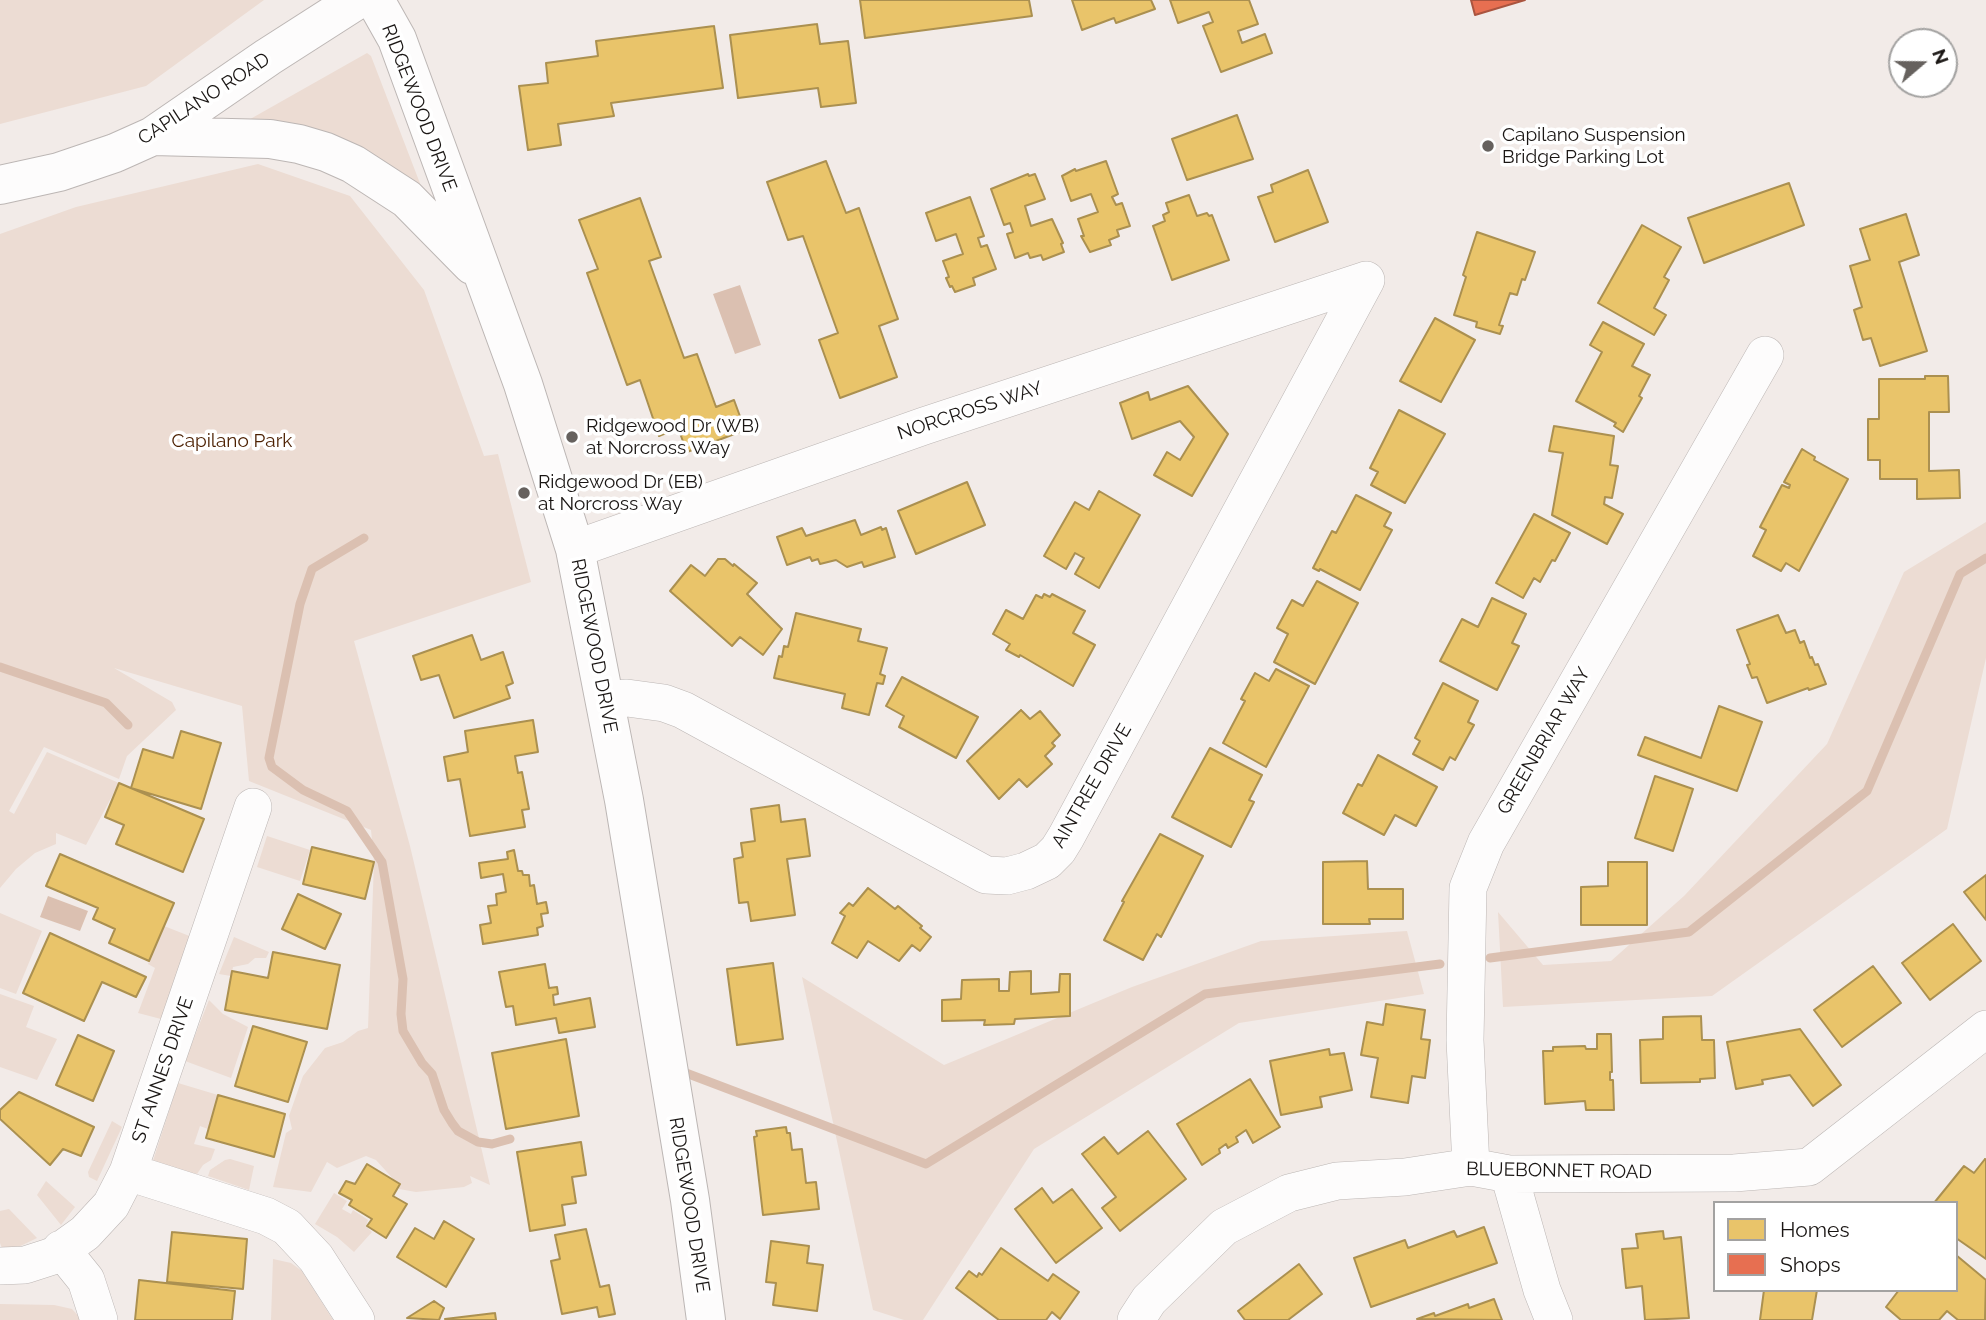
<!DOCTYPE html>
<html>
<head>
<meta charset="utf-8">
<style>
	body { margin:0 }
	#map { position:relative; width:1986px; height:1320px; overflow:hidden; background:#f2ebe8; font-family:Raleway,sans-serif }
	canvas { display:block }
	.legend { position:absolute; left:1713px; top:1201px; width:245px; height:91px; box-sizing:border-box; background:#fff; border:2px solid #a3a2a1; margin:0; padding:9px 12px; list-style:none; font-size:21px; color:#1a1614 }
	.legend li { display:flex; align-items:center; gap:14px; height:35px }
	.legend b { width:35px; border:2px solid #a3a2a1 }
	.north { position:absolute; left:1888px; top:28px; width:70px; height:70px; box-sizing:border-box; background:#fff; border:2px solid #a3a2a1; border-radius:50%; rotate:70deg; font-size:19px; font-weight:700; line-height:28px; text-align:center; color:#1a1614 }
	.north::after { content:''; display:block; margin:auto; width:24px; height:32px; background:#66615e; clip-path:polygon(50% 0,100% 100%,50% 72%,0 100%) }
</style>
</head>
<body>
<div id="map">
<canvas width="1986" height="1320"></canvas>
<ul class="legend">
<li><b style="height:19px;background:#e9c46a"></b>Homes</li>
<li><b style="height:19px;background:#e76f51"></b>Shops</li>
</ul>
<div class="north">N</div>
</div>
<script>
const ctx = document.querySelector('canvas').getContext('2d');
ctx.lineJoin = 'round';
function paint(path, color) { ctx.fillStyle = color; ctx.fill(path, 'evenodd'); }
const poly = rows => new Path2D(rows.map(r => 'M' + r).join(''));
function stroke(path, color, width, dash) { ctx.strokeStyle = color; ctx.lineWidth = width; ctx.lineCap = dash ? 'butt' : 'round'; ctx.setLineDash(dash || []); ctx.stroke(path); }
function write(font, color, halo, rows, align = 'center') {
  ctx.font = font + ' Raleway,sans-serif'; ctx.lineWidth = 7; ctx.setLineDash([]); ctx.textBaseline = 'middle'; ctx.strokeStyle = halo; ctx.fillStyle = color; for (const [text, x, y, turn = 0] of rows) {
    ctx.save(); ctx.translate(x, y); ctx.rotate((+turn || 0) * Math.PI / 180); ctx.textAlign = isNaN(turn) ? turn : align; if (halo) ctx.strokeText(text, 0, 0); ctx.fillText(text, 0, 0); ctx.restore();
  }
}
paint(poly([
	[0,0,264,0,146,86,0,124],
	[367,53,371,56,431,212,245,122],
	[258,164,350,196,424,290,484,456,498,454,531,582,354,641,410,846,490,1185,470,1176,472,1183,464,1187,416,1192,399,1189,395,1181,376,1160,366,1156,337,1168,327,1162,311,1192,273,1187,286,1133,292,1129,289,1116,303,1076,325,1048,343,1042,358,1031,368,1028,374,862,371,830,249,781,242,706,114,668,172,702,176,710,127,756,119,779,44,747,9,811,14,814,47,752,119,783,86,845,56,833,56,844,35,853,16,869,0,888,0,234,76,207],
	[1986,522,1986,658,1947,829,1712,996,1503,1007,1498,912,1543,965,1611,961,1684,896,1827,744,1904,572],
	[267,836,310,850,300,881,257,867],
	[0,913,42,931,16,994,0,988],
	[164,926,192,937,161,1019,138,1013,155,968,148,964],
	[1407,931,1424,994,1239,1023,1034,1149,923,1320,904,1320,873,1310,802,977,944,1065,1132,987,1261,941],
	[234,937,269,952,266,958,255,958,248,964,233,967,231,976,219,974],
	[0,994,34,1006,26,1027,57,1039,37,1080,0,1067],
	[209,1000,223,1014,248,1027,231,1078,185,1061],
	[178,1083,218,1095,208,1129,200,1126,194,1144,215,1149,211,1160,203,1165,197,1174,152,1164],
	[112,1121,122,1127,97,1181,89,1177,88,1172],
	[230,1159,254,1166,249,1190,208,1176,210,1170,225,1160],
	[46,1181,75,1207,61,1225,37,1195],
	[334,1193,347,1201,342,1209,351,1214,353,1210,368,1220,366,1226,372,1232,354,1252,337,1237,315,1224],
	[9,1209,37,1238,4,1254,0,1243,0,1211],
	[273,1259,291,1263,302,1271,333,1320,271,1320],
	[0,1304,54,1305,72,1309,82,1320,0,1320]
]), '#ecdcd3');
paint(poly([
	[740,285,761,345,735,354,713,294],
	[48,896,88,911,80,931,40,917]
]), '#dbc0b1');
const homes = poly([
	[860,0,1029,0,1032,16,865,38,860,0],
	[1072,0,1151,0,1155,9,1116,23,1114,18,1082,30,1072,0],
	[1170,0,1249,0,1258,24,1238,31,1242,43,1265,34,1272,53,1221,72,1203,26,1213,22,1209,12,1178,23,1170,0],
	[817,24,820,44,848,41,856,103,821,107,818,88,738,98,730,35,817,24],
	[714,26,723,88,611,103,614,116,558,124,561,145,528,150,519,86,548,83,546,63,598,56,596,41,714,26],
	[1237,115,1253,159,1187,180,1172,139,1237,115],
	[826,161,846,213,859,208,898,319,879,326,897,377,840,398,819,340,838,333,803,236,788,240,767,182,826,161],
	[1106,161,1118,194,1112,197,1116,205,1122,203,1130,226,1117,230,1119,236,1109,240,1111,245,1090,252,1081,236,1084,236,1078,219,1098,212,1091,194,1071,201,1062,176,1075,169,1076,171,1106,161],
	[1308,170,1328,222,1275,242,1258,197,1273,192,1271,185,1308,170],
	[1028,174,1029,176,1035,174,1045,199,1025,206,1031,226,1052,219,1063,243,1061,244,1064,252,1043,260,1041,255,1030,258,1028,253,1015,258,1007,234,1013,232,1010,223,1004,225,991,189,1028,174],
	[1789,183,1804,225,1704,263,1688,218,1789,183],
	[1189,195,1197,216,1207,213,1209,216,1212,215,1229,260,1172,280,1153,226,1165,221,1163,215,1169,212,1166,203,1189,195],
	[970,197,984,236,978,238,981,247,987,245,996,269,973,278,975,285,955,292,952,286,950,287,946,278,949,277,943,261,963,254,956,234,936,241,926,213,970,197],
	[640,198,661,257,649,261,684,358,697,354,716,407,734,400,745,430,687,452,678,428,659,436,640,380,627,385,587,273,598,269,579,220,640,198],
	[1906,214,1919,255,1899,262,1927,351,1880,366,1871,338,1863,340,1854,310,1862,307,1850,266,1870,260,1860,229,1906,214],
	[1642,225,1681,247,1664,277,1669,280,1654,308,1666,315,1654,335,1598,303,1642,225],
	[1477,232,1535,252,1525,280,1522,279,1517,295,1510,293,1499,325,1503,326,1500,334,1476,327,1477,322,1454,315,1466,277,1463,275,1477,232],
	[1435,318,1475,340,1441,402,1400,381,1435,318],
	[1603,322,1644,344,1632,366,1650,375,1639,396,1642,398,1623,432,1614,426,1616,423,1576,401,1602,352,1590,345,1603,322],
	[1925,376,1948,376,1949,412,1929,412,1929,471,1959,470,1960,498,1917,499,1917,479,1880,479,1880,460,1868,460,1868,419,1879,419,1879,379,1925,379,1925,376],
	[1188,386,1228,434,1192,496,1154,475,1167,452,1180,460,1194,437,1180,421,1132,439,1120,403,1148,392,1150,400,1188,386],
	[1399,410,1445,434,1405,503,1371,485,1378,472,1370,468,1399,410],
	[1554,426,1614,436,1610,465,1618,466,1612,498,1605,497,1604,504,1623,514,1607,544,1552,515,1563,453,1549,451,1554,426],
	[1802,449,1815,457,1814,460,1848,479,1799,571,1786,563,1781,571,1753,556,1766,530,1760,527,1782,485,1789,488,1790,485,1784,482,1802,449],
	[967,482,985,525,916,554,898,511,967,482],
	[1099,491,1140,515,1099,588,1075,574,1084,558,1075,553,1066,569,1044,556,1075,502,1089,510,1099,491],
	[1356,495,1391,513,1384,526,1392,530,1360,590,1320,569,1319,571,1313,568,1332,531,1336,533,1356,495],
	[1534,514,1570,533,1555,561,1552,560,1540,582,1534,578,1523,598,1496,583,1534,514],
	[855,520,861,535,881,527,882,530,886,528,895,557,864,567,862,562,847,567,836,560,820,564,818,559,812,561,810,557,787,565,777,537,802,528,806,536,855,520],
	[718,559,725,559,733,566,734,564,757,583,747,594,782,629,763,655,740,637,732,646,670,591,691,565,705,576,718,559],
	[1317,581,1358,603,1315,684,1274,662,1288,634,1277,628,1292,600,1303,606,1317,581],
	[1044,594,1050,597,1052,594,1085,611,1073,633,1095,645,1073,686,1020,655,1019,657,1006,650,1010,644,993,634,1006,610,1023,619,1036,595,1042,598,1044,594],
	[1492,598,1526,614,1512,643,1519,646,1497,690,1440,661,1462,619,1478,627,1492,598],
	[796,613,861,629,858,641,887,648,880,674,885,676,883,684,877,683,869,715,842,708,845,694,774,678,779,656,782,657,784,646,788,647,796,613],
	[1778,615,1786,633,1795,630,1800,643,1804,641,1810,658,1812,657,1815,665,1818,664,1826,684,1809,690,1808,688,1767,703,1757,677,1752,678,1747,665,1750,664,1737,630,1778,615],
	[472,635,481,660,503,652,513,683,506,686,510,698,454,718,439,675,421,680,413,656,472,635],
	[1276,669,1309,686,1266,767,1223,743,1245,701,1241,699,1255,673,1269,681,1276,669],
	[902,677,978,717,956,758,899,727,904,716,886,706,902,677],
	[1443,683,1478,701,1468,722,1474,725,1455,760,1450,757,1443,770,1413,754,1420,741,1415,738,1443,683],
	[1719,706,1762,722,1737,791,1638,755,1645,737,1701,758,1719,706],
	[1021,710,1030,719,1040,711,1060,735,1052,743,1055,746,1045,756,1052,764,1027,787,1019,779,999,799,967,761,1021,710],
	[533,720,538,752,515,756,518,773,522,772,529,809,522,810,525,827,470,836,460,779,448,781,444,757,468,752,465,731,533,720],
	[181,731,221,743,201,809,131,788,143,749,173,758,181,731],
	[1210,748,1262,775,1249,800,1254,802,1231,847,1172,817,1210,748],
	[1378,755,1437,787,1416,826,1395,815,1384,835,1343,813,1358,784,1362,786,1378,755],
	[1655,776,1693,789,1673,851,1635,838,1655,776],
	[119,783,204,819,183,872,116,844,124,825,105,817,119,783],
	[779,805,781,822,805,819,810,856,787,859,795,915,751,921,748,902,739,903,734,859,743,857,741,843,755,841,751,809,779,805],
	[1160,834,1203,856,1161,937,1157,934,1143,960,1104,940,1124,902,1122,901,1160,834],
	[312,847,374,862,365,899,303,884,312,847],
	[514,850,518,871,522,871,523,875,529,875,530,886,534,885,537,904,546,902,548,913,541,914,543,926,537,928,538,935,483,944,480,925,491,923,488,906,497,905,496,894,506,892,503,874,481,878,479,863,508,859,507,852,514,850],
	[60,854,174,903,149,961,109,943,115,929,93,919,98,908,46,886,60,854],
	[1367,861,1368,889,1403,889,1403,919,1369,919,1370,924,1323,924,1323,862,1367,861],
	[1608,862,1647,862,1647,925,1581,925,1581,887,1608,886,1608,862],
	[1986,875,1986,920,1964,892,1986,875],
	[868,888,895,909,898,906,922,926,920,928,931,937,920,951,912,945,899,961,868,941,857,958,832,943,845,916,840,913,849,903,853,906,868,888],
	[298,894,341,914,325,949,282,929,298,894],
	[1953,924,1981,961,1930,1000,1902,963,1953,924],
	[50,933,146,977,136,997,102,982,84,1021,23,993,50,933],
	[273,952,340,965,327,1029,225,1010,232,971,268,978,273,952],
	[773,963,783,1039,737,1045,727,969,773,963],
	[545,964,549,988,557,987,558,994,553,995,554,1005,590,998,595,1027,559,1033,556,1018,516,1025,513,1006,506,1007,499,972,545,964],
	[1873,966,1901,1003,1842,1047,1814,1010,1873,966],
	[1031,971,1031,994,1059,992,1060,974,1070,974,1070,1016,1015,1019,1014,1024,984,1025,985,1020,942,1021,942,1000,961,999,962,980,999,979,999,991,1009,991,1010,972,1031,971],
	[1386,1004,1425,1010,1421,1039,1430,1040,1425,1078,1412,1076,1408,1103,1371,1097,1378,1058,1361,1055,1367,1022,1383,1025,1386,1004],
	[1701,1016,1702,1040,1714,1040,1715,1078,1700,1079,1700,1082,1641,1083,1640,1040,1663,1039,1663,1017,1701,1016],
	[253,1026,307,1042,288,1102,235,1086,253,1026],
	[1800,1029,1841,1085,1813,1106,1790,1075,1762,1080,1763,1084,1736,1089,1727,1042,1800,1029],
	[1597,1034,1611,1034,1612,1072,1610,1072,1610,1080,1613,1080,1614,1110,1586,1110,1585,1101,1545,1104,1543,1051,1553,1051,1553,1047,1585,1046,1586,1049,1597,1049,1597,1034],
	[78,1035,114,1051,93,1101,56,1085,78,1035],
	[566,1039,579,1116,506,1129,492,1053,566,1039],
	[1329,1049,1330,1055,1344,1053,1352,1090,1320,1097,1322,1107,1281,1115,1270,1061,1329,1049],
	[1250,1079,1280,1127,1253,1143,1246,1130,1236,1137,1238,1142,1228,1148,1226,1144,1219,1149,1220,1153,1202,1165,1177,1124,1250,1079],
	[19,1092,94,1127,81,1156,63,1149,50,1165,0,1119,0,1110,19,1092],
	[218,1095,285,1114,274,1157,206,1138,218,1095],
	[786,1127,787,1133,790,1133,792,1150,802,1149,806,1183,816,1182,819,1209,763,1215,754,1137,757,1136,756,1131,786,1127],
	[1148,1131,1186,1179,1120,1231,1102,1208,1116,1197,1082,1154,1104,1137,1118,1154,1148,1131],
	[581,1142,586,1175,572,1177,576,1203,562,1205,565,1225,530,1231,517,1152,581,1142],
	[1985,1159,1986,1160,1986,1259,1956,1238,1956,1203,1934,1203,1964,1166,1974,1173,1985,1159],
	[367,1164,400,1184,393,1196,407,1204,386,1238,367,1226,372,1219,349,1205,352,1200,339,1193,346,1181,355,1184,367,1164],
	[1042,1188,1053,1203,1072,1189,1102,1228,1056,1263,1015,1209,1042,1188],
	[444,1221,474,1239,446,1287,397,1257,415,1228,434,1239,444,1221],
	[1484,1227,1497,1263,1371,1307,1354,1258,1405,1240,1408,1248,1454,1231,1457,1237,1484,1227],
	[586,1229,600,1287,609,1285,615,1314,599,1317,597,1307,562,1314,551,1261,560,1259,555,1235,586,1229],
	[1663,1231,1664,1239,1681,1237,1689,1318,1645,1320,1642,1286,1626,1288,1622,1249,1638,1248,1636,1234,1663,1231],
	[172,1232,247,1239,243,1289,167,1282,172,1232],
	[771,1241,809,1246,807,1263,823,1265,817,1311,773,1305,776,1283,766,1282,771,1241],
	[1001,1248,1048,1281,1053,1274,1079,1292,1060,1319,1052,1312,1046,1320,999,1320,956,1288,969,1271,977,1277,979,1273,982,1275,1001,1248],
	[1956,1255,1986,1280,1985,1320,1958,1320,1947,1311,1939,1320,1901,1320,1886,1307,1899,1290,1956,1290,1956,1255],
	[1299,1264,1322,1294,1288,1320,1245,1320,1238,1311,1299,1264],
	[139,1280,235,1291,232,1320,135,1320,139,1280],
	[1764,1290,1817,1290,1812,1320,1760,1320,1764,1290],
	[1494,1299,1502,1320,1417,1319,1434,1313,1435,1316,1468,1304,1469,1308,1494,1299],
	[434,1301,444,1308,439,1320,407,1318,434,1301],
	[495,1313,496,1320,446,1320,445,1319,495,1313]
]);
paint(homes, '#e9c46a');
stroke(homes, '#ab9050', 2);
const shops = poly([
	[1471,0,1525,0,1475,15,1471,0]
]);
paint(shops, '#e76f51');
stroke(shops, '#aa543f', 2);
stroke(poly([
	[364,538,312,569,300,604,269,758,272,767,303,790,347,811,382,862,403,979,401,1014,403,1031,422,1063,432,1074,444,1110,452,1123,458,1131,478,1142,492,1144,510,1139],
	[0,667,106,703,128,725],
	[1490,958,1689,932,1867,791,1960,574,1986,558],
	[680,1076,686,1073,926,1164,1205,994,1440,964]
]), '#dbc0b1', 9);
const street = poly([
	[575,549,924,426,1366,280],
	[605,700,627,698,664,703,683,710,986,875,1007,876,1026,871,1047,861,1058,850,1066,837,1366,280],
	[1471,1167,1465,1040,1468,888,1486,843,1765,355],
	[128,1172,266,1216,287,1227,316,1258,356,1320],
	[1509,1174,1542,1290,1554,1320],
	[61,1249,86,1280,99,1320],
	[0,1266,25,1265,53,1256,85,1233,111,1205,128,1172,253,807],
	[1136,1320,1149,1300,1224,1227,1289,1193,1337,1181,1405,1177,1471,1167,1509,1174,1734,1173,1809,1167,1986,1029]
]);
const secondary = poly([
	[375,0,397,39,523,384,575,549,624,800,690,1200,706,1320],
	[153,136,270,139,299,144,326,152,353,164,407,199,472,265],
	[0,185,59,172,115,153,153,136,268,57,357,0]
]);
stroke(street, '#bcb6b4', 38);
stroke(secondary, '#bcb6b4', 40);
stroke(street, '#fdfcfc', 37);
stroke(secondary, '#fdfcfc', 38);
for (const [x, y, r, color] of [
	[1488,146,7,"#66615e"],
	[572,437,7,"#66615e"],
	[524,493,7,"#66615e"]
]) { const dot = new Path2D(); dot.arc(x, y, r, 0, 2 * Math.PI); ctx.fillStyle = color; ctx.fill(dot); stroke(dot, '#fff', 2.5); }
write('19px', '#1a1614', '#fff', [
	["CAPILANO ROAD",204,99,-33],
	["RIDGEWOOD DRIVE",419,108,69],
	["NORCROSS WAY",970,411,-18],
	["RIDGEWOOD DRIVE",594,646,79],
	["GREENBRIAR WAY",1544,741,-60],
	["AINTREE DRIVE",1092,786,-60],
	["ST ANNES DRIVE",163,1070,-71],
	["BLUEBONNET ROAD",1559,1171,1],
	["RIDGEWOOD DRIVE",689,1205,81]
]);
write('19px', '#1a1614', '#fff', [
	["Capilano Suspension",1502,135],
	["Bridge Parking Lot",1502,157],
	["Ridgewood Dr (WB)",586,426],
	["at Norcross Way",586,448],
	["Ridgewood Dr (EB)",538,482],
	["at Norcross Way",538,504]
], 'left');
write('19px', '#4b1f00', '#fff', [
	["Capilano Park",232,441]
]);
</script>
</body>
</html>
